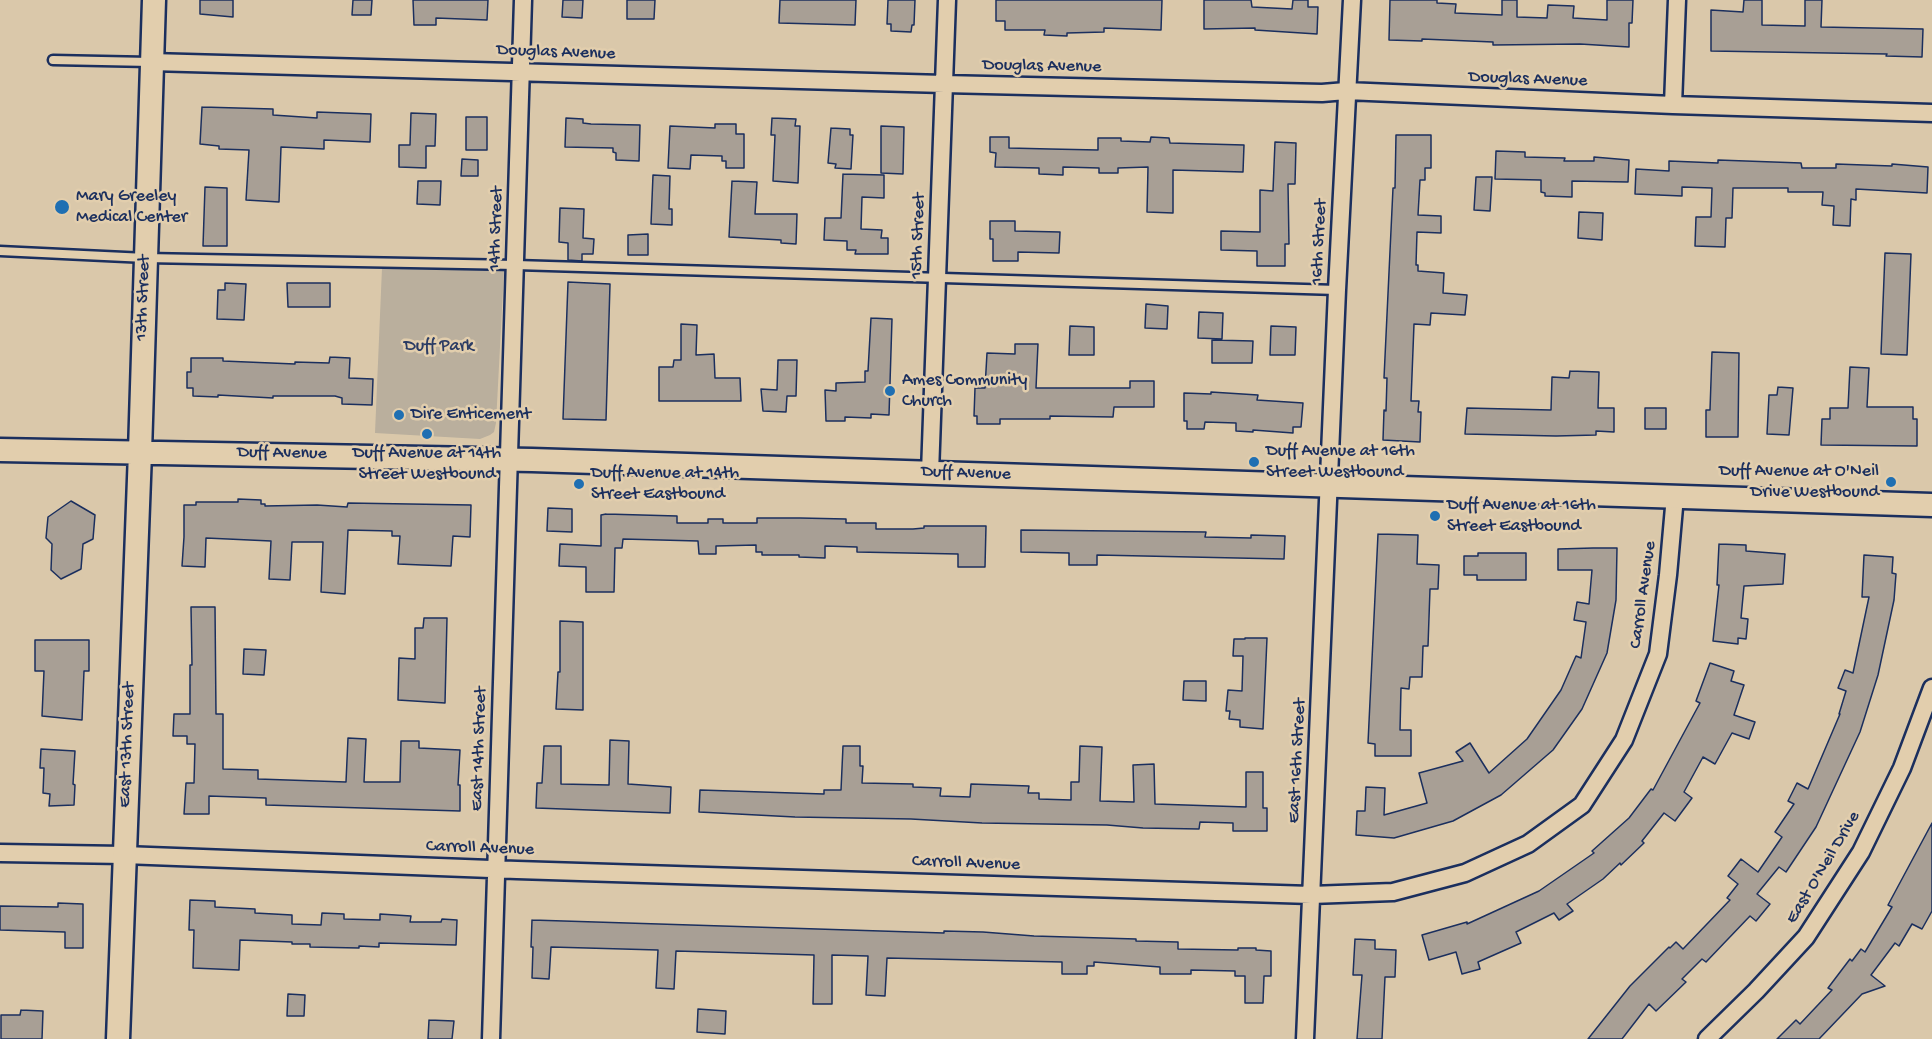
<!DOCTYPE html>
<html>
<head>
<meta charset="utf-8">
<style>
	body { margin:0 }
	canvas { display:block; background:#dac8aa }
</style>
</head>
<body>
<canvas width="1932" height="1039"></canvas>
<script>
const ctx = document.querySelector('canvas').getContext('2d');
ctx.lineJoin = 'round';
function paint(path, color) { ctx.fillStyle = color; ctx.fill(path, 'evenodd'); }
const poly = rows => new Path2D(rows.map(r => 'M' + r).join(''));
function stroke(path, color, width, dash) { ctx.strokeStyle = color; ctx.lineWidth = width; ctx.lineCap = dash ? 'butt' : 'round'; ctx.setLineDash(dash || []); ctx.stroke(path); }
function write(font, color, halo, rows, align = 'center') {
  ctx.font = font + ' "Gochi Hand",sans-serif'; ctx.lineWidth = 5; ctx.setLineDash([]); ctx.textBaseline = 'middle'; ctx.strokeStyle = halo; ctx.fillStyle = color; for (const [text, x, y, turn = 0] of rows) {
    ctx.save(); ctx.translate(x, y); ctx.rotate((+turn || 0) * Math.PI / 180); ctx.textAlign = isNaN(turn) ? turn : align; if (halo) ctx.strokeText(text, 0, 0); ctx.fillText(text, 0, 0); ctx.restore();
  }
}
paint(poly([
	[382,268,504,271,496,423,494,432,490,435,480,439,375,433]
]), '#baaf9d');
const building = poly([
	[200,0,233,0,233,17,200,14,200,0],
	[353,0,372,0,371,15,352,15,353,0],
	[413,0,488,0,487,20,436,18,436,25,414,25,413,0],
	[563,0,583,0,582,18,562,17,563,0],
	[627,0,655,0,654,19,627,19,627,0],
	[780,0,856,0,855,25,779,23,780,0],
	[888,0,915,0,914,25,912,25,911,32,891,31,891,24,887,24,888,0],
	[996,0,1162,0,1161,30,1104,28,1104,32,1067,33,1067,36,1044,35,1045,30,1005,30,1005,21,996,21,996,0],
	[1204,0,1251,0,1252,7,1292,9,1293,0,1308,0,1308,7,1318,7,1317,34,1255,30,1255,28,1204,29,1204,0],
	[1390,0,1437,0,1437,3,1456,4,1455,13,1502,15,1502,0,1517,0,1517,17,1547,18,1548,5,1574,6,1573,18,1607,20,1607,0,1633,0,1632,23,1629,23,1629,47,1580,44,1493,45,1493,42,1422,39,1422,41,1389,40,1390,0],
	[1744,0,1762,0,1762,25,1805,26,1805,0,1822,0,1821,27,1923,29,1922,57,1886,56,1887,54,1711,51,1711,10,1743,12,1744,0],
	[202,107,273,109,273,115,317,118,317,112,371,114,370,142,324,140,324,149,281,147,279,202,246,200,249,150,219,149,219,146,200,144,202,107],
	[411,113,436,114,435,146,426,146,426,168,399,167,399,145,410,145,411,113],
	[466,117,487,117,487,150,466,150,466,117],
	[566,118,583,119,583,123,591,124,640,125,639,161,616,160,616,153,613,152,613,148,565,147,566,118],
	[772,118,796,119,795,126,800,126,798,183,773,181,775,135,771,135,772,118],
	[715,124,736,124,736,134,744,134,744,168,726,168,726,161,722,161,722,156,691,155,690,169,668,168,670,126,715,128,715,124],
	[881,126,904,127,903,174,881,173,881,126],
	[831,128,850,129,850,135,853,135,851,169,835,168,836,164,828,163,831,128],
	[1396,135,1431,135,1431,168,1425,168,1425,180,1420,180,1418,215,1441,216,1441,233,1417,232,1416,265,1418,265,1418,271,1444,273,1443,293,1467,295,1465,315,1431,313,1430,325,1414,324,1411,401,1419,401,1418,412,1421,412,1420,442,1383,440,1384,410,1386,411,1387,378,1384,378,1393,188,1395,188,1396,135],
	[990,137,1009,137,1009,148,1050,149,1098,150,1098,138,1121,138,1121,141,1150,142,1151,137,1169,138,1170,143,1244,145,1243,172,1173,170,1173,213,1147,212,1148,167,1118,168,1118,173,1099,173,1099,168,1063,167,1063,175,1039,174,1039,168,995,167,996,153,990,152,990,137],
	[1275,142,1296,143,1295,184,1288,184,1289,244,1285,244,1285,266,1257,266,1257,251,1221,250,1221,231,1260,232,1260,190,1273,191,1275,142],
	[1496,151,1525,152,1525,157,1565,158,1564,161,1594,161,1594,157,1629,160,1628,182,1572,181,1572,197,1545,196,1545,193,1541,192,1541,180,1495,179,1496,151],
	[462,159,478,160,478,176,461,176,462,159],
	[1718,160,1801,163,1802,168,1836,168,1836,164,1892,166,1892,164,1928,167,1927,193,1856,189,1856,200,1851,199,1850,226,1833,225,1834,206,1822,205,1823,192,1788,192,1788,188,1733,188,1732,218,1726,218,1725,247,1695,246,1696,217,1711,217,1712,188,1682,187,1682,196,1635,194,1636,169,1669,171,1669,161,1718,163,1718,160],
	[843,174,884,175,884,198,862,197,861,229,882,230,881,238,888,238,888,254,855,254,856,250,847,250,847,241,824,240,825,218,841,218,843,174],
	[653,175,670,176,669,209,672,209,672,225,651,224,653,175],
	[1476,177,1492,177,1490,211,1474,210,1476,177],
	[418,181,441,181,440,205,417,204,418,181],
	[732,181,757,182,755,214,797,214,796,244,781,243,781,240,729,237,732,181],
	[205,187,227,188,227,246,203,246,205,187],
	[560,208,584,209,583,238,594,239,593,254,582,254,582,261,568,260,568,243,559,242,560,208],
	[1579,212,1603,213,1602,240,1578,238,1579,212],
	[990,221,1015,221,1015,231,1060,232,1059,253,1018,252,1018,261,993,261,993,239,990,239,990,221],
	[648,234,648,255,628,255,628,235,648,234],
	[1885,253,1911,254,1907,355,1881,354,1885,253],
	[568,282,610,284,606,420,563,419,568,282],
	[225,283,246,284,244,320,217,319,218,290,225,290,225,283],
	[287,283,330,283,330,307,288,307,287,283],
	[1146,304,1168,306,1167,329,1145,328,1146,304],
	[1199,312,1223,313,1222,339,1198,338,1199,312],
	[871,318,892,319,889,415,871,414,871,418,845,417,845,421,826,421,825,390,836,391,836,383,865,382,865,371,868,371,871,318],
	[681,324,697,325,696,355,714,354,715,378,740,378,741,401,659,401,659,367,673,367,674,360,681,360,681,324],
	[1070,326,1094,327,1094,355,1069,355,1070,326],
	[1271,326,1296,327,1295,355,1270,355,1271,326],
	[1212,340,1253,341,1252,363,1212,363,1212,340],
	[1015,344,1038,344,1036,388,1130,388,1130,381,1154,381,1154,407,1114,407,1113,417,1050,416,1050,419,1000,419,1000,424,977,424,977,416,974,416,975,388,985,388,987,353,1015,354,1015,344],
	[1712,352,1739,353,1738,437,1706,437,1706,410,1710,410,1712,352],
	[330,357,350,358,349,378,373,379,372,405,342,404,342,398,335,396,273,396,273,398,218,395,218,397,193,396,193,388,187,388,187,372,191,372,191,358,223,358,223,361,295,364,295,362,329,363,330,357],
	[778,360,797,360,796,396,787,396,786,412,763,411,761,389,777,390,778,360],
	[1850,367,1869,368,1867,407,1913,407,1913,419,1917,419,1917,446,1821,445,1822,419,1830,419,1830,408,1848,408,1850,367],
	[1570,371,1599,372,1598,408,1614,408,1614,432,1596,431,1596,435,1556,436,1465,434,1467,408,1551,410,1552,377,1569,378,1570,371],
	[1778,387,1793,388,1789,435,1767,434,1769,395,1777,395,1778,387],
	[1211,392,1258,395,1257,400,1303,403,1301,427,1293,427,1293,433,1253,430,1253,432,1236,431,1236,423,1205,422,1204,429,1187,429,1187,421,1184,421,1184,393,1211,394,1211,392],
	[1645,408,1666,408,1666,429,1645,429,1645,408],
	[238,499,261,500,261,504,265,504,265,506,317,505,347,507,348,503,471,505,470,537,453,536,451,566,422,565,398,564,400,536,392,536,392,531,348,530,345,594,321,592,323,542,292,542,290,580,269,579,271,541,206,538,205,567,182,566,184,537,184,505,196,505,196,502,238,502,238,499],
	[71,501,95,515,93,539,83,544,81,569,61,579,51,570,52,544,46,538,48,517,71,501],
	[548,508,572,509,572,532,547,531,548,508],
	[606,514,677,516,677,523,708,523,708,519,723,519,723,523,757,523,757,518,800,518,846,519,846,523,876,523,876,529,913,529,924,528,924,526,986,526,985,567,958,567,958,554,857,552,857,547,825,546,825,558,799,557,799,555,762,555,762,552,756,552,756,545,716,546,716,554,699,554,698,541,623,539,622,548,615,548,614,592,586,592,586,567,559,566,560,544,601,546,601,515,606,514],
	[1021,530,1206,532,1205,537,1251,538,1251,535,1285,536,1284,559,1097,555,1097,565,1069,565,1069,553,1021,552,1021,530],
	[1378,534,1418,535,1417,564,1439,565,1438,589,1430,589,1428,646,1423,646,1422,677,1410,677,1409,689,1401,688,1400,730,1411,730,1411,756,1375,756,1375,744,1368,743,1378,534],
	[1719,544,1746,545,1746,551,1785,554,1783,584,1744,586,1741,618,1748,619,1746,639,1738,638,1738,644,1713,641,1719,585,1717,585,1719,544],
	[1593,548,1617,548,1616,600,1607,653,1582,709,1553,750,1501,795,1453,821,1394,838,1356,835,1357,811,1365,811,1366,787,1385,788,1384,815,1427,803,1419,773,1463,761,1456,752,1470,743,1489,773,1527,739,1561,690,1576,656,1581,658,1586,622,1574,620,1577,602,1589,604,1592,570,1558,570,1558,549,1593,548],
	[1478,553,1526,553,1526,580,1477,580,1477,575,1464,575,1464,556,1478,556,1478,553],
	[1864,555,1893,557,1892,573,1896,574,1894,600,1878,675,1860,732,1816,827,1786,872,1779,867,1757,894,1770,904,1756,921,1750,916,1706,962,1702,959,1682,979,1686,982,1656,1011,1649,1004,1622,1039,1588,1039,1630,986,1669,947,1670,948,1676,942,1683,949,1730,900,1727,898,1738,884,1728,876,1741,859,1758,872,1782,837,1775,832,1794,804,1788,801,1797,783,1808,789,1840,714,1839,714,1846,691,1838,688,1845,670,1853,673,1869,597,1862,597,1864,555],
	[191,607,215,607,216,714,223,714,223,769,258,770,258,779,346,782,348,738,366,739,364,782,400,782,401,741,419,741,419,748,460,750,458,785,460,785,460,811,266,805,266,798,209,796,209,814,184,814,186,783,194,783,195,744,187,744,187,736,173,736,174,714,190,714,190,665,192,665,191,607],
	[424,618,447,618,445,703,398,700,399,658,415,659,415,628,423,628,424,618],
	[560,621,583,622,583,710,556,709,558,672,560,672,560,621],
	[1245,638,1267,638,1263,729,1240,727,1240,720,1229,719,1230,711,1226,711,1228,690,1242,691,1243,656,1233,656,1234,639,1245,639,1245,638],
	[35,640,89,640,89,671,84,671,82,720,42,716,44,671,35,671,35,640],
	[244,649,266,650,264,675,243,674,244,649],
	[1710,663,1734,671,1731,681,1744,685,1734,715,1755,722,1749,739,1732,733,1715,764,1703,757,1684,792,1692,798,1675,821,1664,813,1642,841,1644,843,1621,865,1620,863,1603,879,1567,904,1573,911,1559,920,1554,913,1516,932,1521,943,1478,962,1480,969,1462,974,1456,952,1429,960,1422,935,1467,922,1467,924,1539,891,1594,853,1592,851,1629,818,1651,789,1653,790,1700,703,1696,701,1710,663],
	[1184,681,1206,681,1206,701,1183,700,1184,681],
	[610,740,629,741,628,784,671,787,670,813,536,808,537,783,542,783,544,746,561,746,561,784,609,785,610,740],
	[843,746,860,746,860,766,863,766,862,783,913,784,913,787,941,788,940,796,970,797,971,784,1029,786,1028,793,1039,793,1039,799,1071,800,1071,782,1079,782,1080,746,1102,747,1100,801,1134,802,1133,765,1154,764,1155,804,1246,807,1246,772,1263,772,1263,808,1267,808,1267,831,1233,831,1233,823,1200,822,1199,829,1143,828,1107,825,982,823,911,819,795,817,699,812,700,790,824,794,824,790,841,790,843,746],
	[41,749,75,751,73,784,75,785,74,805,49,806,50,794,43,793,44,768,40,768,41,749],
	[1932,823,1932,911,1922,929,1912,924,1899,946,1895,943,1871,975,1885,986,1862,994,1819,1039,1777,1039,1796,1020,1800,1024,1832,990,1828,988,1850,959,1852,961,1861,949,1865,952,1892,907,1888,905,1932,823],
	[190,900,215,901,215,907,255,909,255,913,292,915,292,924,321,925,322,913,344,914,344,919,380,920,380,914,411,916,410,922,441,922,442,919,457,920,456,945,379,943,379,947,359,946,359,948,310,947,310,944,292,944,292,942,240,940,239,970,193,968,194,930,189,930,190,900],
	[58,903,83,904,83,948,65,948,65,932,0,930,0,906,58,907,58,903],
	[532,920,944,933,944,931,983,932,1034,936,1136,939,1136,941,1178,942,1178,949,1238,950,1238,948,1256,948,1256,950,1271,951,1271,976,1264,976,1263,1003,1245,1003,1245,976,1235,976,1235,971,1191,970,1191,974,1160,974,1160,967,1094,962,1094,966,1087,966,1087,974,1062,974,1062,962,887,958,885,996,866,995,868,956,832,955,832,1004,813,1004,814,955,676,951,674,989,656,988,658,950,551,947,549,979,532,978,533,947,531,947,532,920],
	[1355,939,1375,940,1375,949,1396,950,1395,977,1385,977,1382,1039,1357,1039,1362,975,1353,975,1355,939],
	[288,994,305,995,304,1016,287,1016,288,994],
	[698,1009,726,1011,725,1034,697,1032,698,1009],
	[21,1010,43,1011,42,1039,1,1039,1,1015,20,1015,21,1010],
	[429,1020,454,1021,452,1039,428,1039,429,1020]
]);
paint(building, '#a89f95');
stroke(building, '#1b2f5e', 1.5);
const lane = poly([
	[53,60,150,62],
	[0,251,146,258,516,265,1337,290]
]);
const street = poly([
	[151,62,944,84,1322,93,1346,91,1673,105,1932,113],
	[1673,105,1677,0],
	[930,473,947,0],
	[0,853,124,855,517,870,1311,895,1393,892,1465,873,1528,844,1582,805,1624,740,1658,654,1668,575,1675,496],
	[491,1039,523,0],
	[1305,1039,1337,290,1352,0],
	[1707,1039,1756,991,1806,937,1861,852,1902,768,1932,688]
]);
const secondary = poly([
	[0,450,532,460,1932,505],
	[118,1039,140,452,154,0]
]);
stroke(lane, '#1b2f5e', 13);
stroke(street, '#1b2f5e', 21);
stroke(secondary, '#1b2f5e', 27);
stroke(lane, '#e2cead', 8);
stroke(street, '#e2cead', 16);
stroke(secondary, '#e2cead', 22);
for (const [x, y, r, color] of [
	[62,207,8,"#1f6fb2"],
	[890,391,6,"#1f6fb2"],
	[399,415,6,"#1f6fb2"],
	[427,434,6,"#1f6fb2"],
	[1254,462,6,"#1f6fb2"],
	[1891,482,6,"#1f6fb2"],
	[579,484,6,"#1f6fb2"],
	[1435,516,6,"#1f6fb2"]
]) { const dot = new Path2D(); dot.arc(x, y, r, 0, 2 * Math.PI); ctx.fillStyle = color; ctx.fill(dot); stroke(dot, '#e2cead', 2); }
write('18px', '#1b2f5e', '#e2cead', [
	["Douglas Avenue",556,53,2],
	["Douglas Avenue",1042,67,1],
	["Douglas Avenue",1528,80,2],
	["14th Street",497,229,-88],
	["15th Street",919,236,-88],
	["16th Street",1320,242,-87],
	["13th Street",144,298,-88],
	["Duff Avenue",282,454,1],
	["Duff Avenue",966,474,2],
	["Carroll Avenue",1644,595,-82],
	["East 13th Street",128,745,-88],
	["East 14th Street",480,749,-88],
	["East 16th Street",1298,761,-87],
	["Carroll Avenue",480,849,2],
	["Carroll Avenue",966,864,2],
	["East O'Neil Drive",1824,868,-59]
]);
write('18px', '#1b2f5e', '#e2cead', [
	["Mary Greeley",76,197],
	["Medical Center",76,218],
	["Ames Community",902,381],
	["Church",902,402],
	["Dire Enticement",411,415],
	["Duff Avenue at 16th",1266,452],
	["Street Westbound",1266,473],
	["Duff Avenue at 14th",427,454,"center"],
	["Street Westbound",427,475,"center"],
	["Duff Avenue at O'Neil",1879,472,"right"],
	["Drive Westbound",1879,493,"right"],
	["Duff Avenue at 14th",591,474],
	["Street Eastbound",591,495],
	["Duff Avenue at 16th",1447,506],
	["Street Eastbound",1447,527]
], 'left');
write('18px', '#2b3c64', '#e2cead', [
	["Duff Park",439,347]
]);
</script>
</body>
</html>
